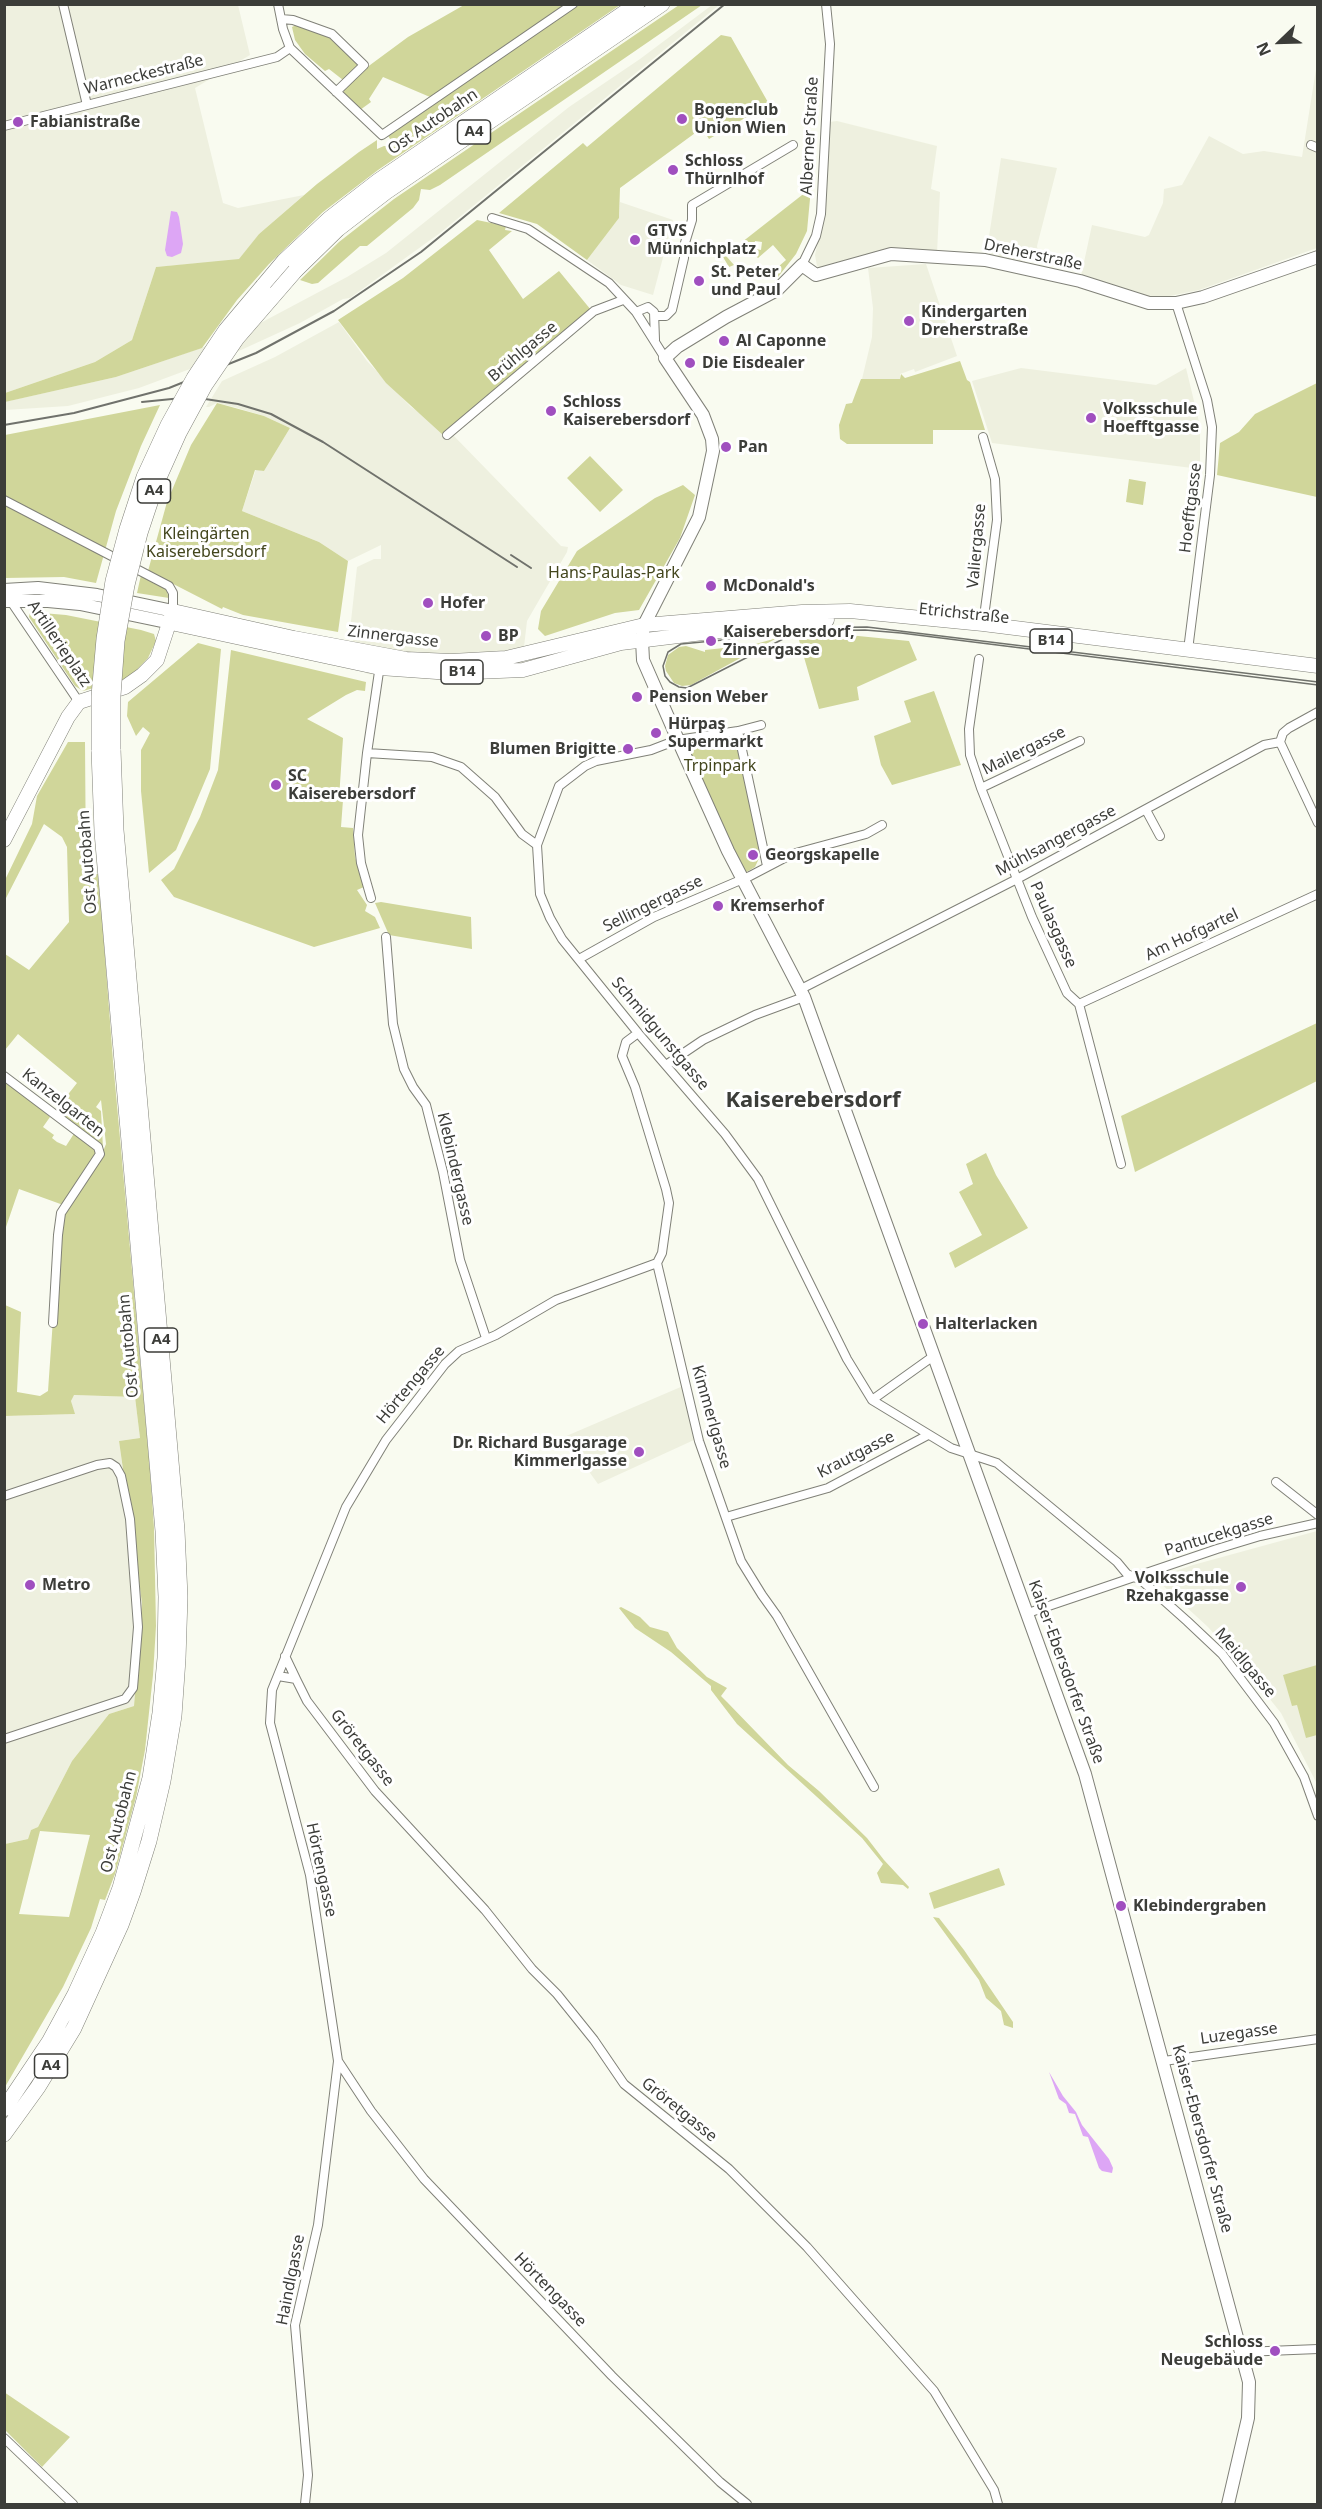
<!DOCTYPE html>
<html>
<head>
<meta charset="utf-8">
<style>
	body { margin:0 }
	#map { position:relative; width:1322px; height:2509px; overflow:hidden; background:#f9fbf0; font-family:"Noto Sans",sans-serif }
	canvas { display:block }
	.frame { position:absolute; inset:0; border:6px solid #3c3d39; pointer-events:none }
	.north { position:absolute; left:1250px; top:12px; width:60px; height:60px; -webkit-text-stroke:4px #fff; paint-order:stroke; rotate:247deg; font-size:16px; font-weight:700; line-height:24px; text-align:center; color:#3c3d39 }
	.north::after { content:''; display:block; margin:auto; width:21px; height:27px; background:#3c3d39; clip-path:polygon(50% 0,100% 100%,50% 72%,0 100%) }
</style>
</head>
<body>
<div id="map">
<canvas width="1322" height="2509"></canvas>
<div class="frame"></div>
<div class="north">N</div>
</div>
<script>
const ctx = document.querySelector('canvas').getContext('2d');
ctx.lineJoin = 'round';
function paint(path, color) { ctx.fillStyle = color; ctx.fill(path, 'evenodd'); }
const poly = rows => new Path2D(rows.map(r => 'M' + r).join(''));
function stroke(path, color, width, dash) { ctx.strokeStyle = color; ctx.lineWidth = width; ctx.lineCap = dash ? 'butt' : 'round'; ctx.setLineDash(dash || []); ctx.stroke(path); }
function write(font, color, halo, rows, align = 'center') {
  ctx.font = font + ' "Noto Sans",sans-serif'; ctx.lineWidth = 6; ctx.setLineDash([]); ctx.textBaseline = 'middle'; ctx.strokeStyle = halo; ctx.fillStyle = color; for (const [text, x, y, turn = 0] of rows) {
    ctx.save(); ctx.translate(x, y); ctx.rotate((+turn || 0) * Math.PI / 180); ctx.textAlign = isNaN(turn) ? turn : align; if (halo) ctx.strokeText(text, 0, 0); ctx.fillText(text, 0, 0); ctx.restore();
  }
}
paint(poly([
	[5,5,238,5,250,55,195,88,223,203,238,208,304,195,259,234,239,260,156,267,132,340,95,362,5,393],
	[712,5,719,5,440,233,350,298,343,299,300,323,241,350,139,388,68,406,5,410,4,402,116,377,236,336,347,277,386,253,569,107,640,59],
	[1317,63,1317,248,1199,290,1165,297,1147,296,1081,276,1092,225,1145,237,1149,235,1163,203,1164,189,1182,185,1209,136,1243,154,1264,151,1302,157],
	[837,121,937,146,931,189,940,192,937,253,820,269,817,266,815,255,824,215,829,122],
	[1001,158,1057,168,1037,246,1039,260,1028,257,1024,264,986,256],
	[620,202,673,220,653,295,621,285,587,260,619,218],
	[926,264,957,356,915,372,914,369,900,374,900,379,862,379,872,337,873,308,868,268],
	[339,322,367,361,411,407,453,435,561,546,568,547,567,552,527,621,521,673,445,678,367,674,351,635,351,621,357,567,374,559,381,559,381,545,348,561,319,542,242,511,256,469,264,471,290,428,264,416,234,407,217,403,209,407,206,407,222,381,275,357],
	[1021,368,1156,385,1186,368,1200,426,1200,469,992,443,972,381],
	[683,1386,694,1440,598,1484,564,1437],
	[73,1395,135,1397,140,1438,119,1441,142,1603,134,1706,109,1714,72,1761,38,1827,31,1830,28,1839,5,1844,4,1416,74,1414,71,1401],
	[1317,1531,1317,1784,1281,1713,1253,1678,1208,1627,1158,1581,1158,1577,1193,1565]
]), '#eef0df');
paint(poly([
	[464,5,620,5,378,170,323,212,269,264,237,300,202,348,116,377,5,402,5,393,95,362,132,340,156,267,239,259,259,234,317,184,359,152,377,140,377,149,384,146,395,147,387,134,430,97,383,77,369,99,371,102,360,110,344,93,343,80,329,69,325,71,305,54,295,40,292,27,296,25,331,37,366,68,408,37],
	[679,5,702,5,440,185,430,190,421,189,419,200,413,208,367,246,360,246,318,283,312,284,300,280,339,242,394,199],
	[721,35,731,37,769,104,709,139,702,128,620,188,619,218,587,260,537,224,499,213,583,143,587,147],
	[811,188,807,231,796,254,778,277,771,273,786,260,773,245,758,258,752,252,756,249,761,250,762,242,755,241,754,247,750,250,744,243,727,257,734,265,729,267,723,257],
	[477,220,506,226,505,230,512,231,489,250,523,299,559,271,591,310,443,435,386,383,338,320,403,278],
	[960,361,967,380,970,382,985,430,933,430,933,444,847,444,840,439,839,425,846,404,852,403,861,379,900,379,901,374,905,378],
	[1317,383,1317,497,1217,475,1220,443,1239,432,1255,414],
	[217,403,264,416,290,428,264,471,255,470,242,511,319,542,348,561,338,632,243,615,223,607,222,609,148,571,167,502,191,445],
	[160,405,141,446,116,511,96,583,64,577,5,578,5,435],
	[590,456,623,490,600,512,567,478],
	[1129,479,1146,482,1143,505,1126,502],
	[683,485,695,495,680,538,639,610,615,613,545,636,538,629,541,611,577,551,655,498],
	[141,575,166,589,169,598,137,593],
	[30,612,66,615,141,630,154,634,156,641,148,658,129,678,83,691,75,686,29,617],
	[848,635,909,641,917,660,857,687,859,700,819,709,799,640],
	[777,638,691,685,682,686,674,683,666,671,665,666,668,655,679,647,686,646,705,652,705,650,752,645],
	[198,643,221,649,210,769,176,850,149,873,141,791,141,750,150,733,143,727,136,736,127,716,128,702],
	[231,650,366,682,365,691,357,690,346,695,307,719,343,738,339,799,343,800,341,827,353,828,355,857,364,887,357,890,367,905,365,911,375,917,380,928,314,947,174,897,161,880,174,869,200,817,218,770],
	[934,691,961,765,892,785,881,765,874,736,911,722,904,701],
	[720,740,729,741,740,750,762,852,755,867,745,873,684,746,687,743],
	[68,742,85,742,86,875,98,874,100,890,113,1061,150,1469,154,1528,156,1626,153,1675,145,1750,136,1797,115,1874,105,1900,100,1899,91,1928,63,1987,5,2087,5,1844,28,1839,31,1830,38,1827,72,1761,109,1714,134,1706,142,1603,119,1441,140,1438,135,1397,74,1395,71,1401,75,1414,5,1416,5,1305,21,1312,17,1392,40,1396,48,1391,59,1233,66,1206,19,1189,6,1227,6,1270,5,1269,5,1079,50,1117,43,1127,54,1135,52,1138,57,1142,66,1146,75,1132,97,1152,104,1149,106,1144,101,1100,96,1107,101,1111,103,1148,55,1112,59,1108,67,1107,71,1102,66,1097,77,1083,18,1034,5,1050,5,954,29,970,69,922,67,847,62,837,44,824,5,900,5,880,32,824,37,796],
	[40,1831,90,1835,69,1917,19,1914],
	[381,902,471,917,472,949,389,935,375,903],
	[1317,1023,1317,1081,1135,1172,1121,1116],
	[986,1153,996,1175,1028,1228,955,1268,949,1253,982,1235,959,1192,973,1184,966,1164],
	[621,1607,640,1617,650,1627,668,1632,677,1648,707,1677,727,1688,721,1696,727,1702,788,1765,819,1791,867,1838,884,1860,909,1887,908,1889,903,1885,881,1883,877,1873,883,1864,862,1838,737,1724,711,1690,711,1686,671,1652,635,1628,619,1608],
	[1317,1665,1317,1735,1306,1738,1297,1705,1292,1706,1283,1675],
	[999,1868,1005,1885,934,1909,929,1893],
	[933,1917,939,1918,964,1950,1013,2022,1013,2028,1004,2025,1001,2011,986,1998,979,1980],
	[4,2392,70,2437,42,2467,5,2430]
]), '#d0d69a');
paint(poly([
	[171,211,177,212,179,217,183,244,181,253,172,257,167,256,165,250],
	[1049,2072,1063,2096,1076,2112,1082,2125,1109,2159,1113,2168,1112,2173,1102,2171,1099,2168,1088,2137,1083,2136,1075,2114,1069,2113,1066,2104,1059,2099]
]), '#dda6f5');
const street = poly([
	[63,4,87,105],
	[278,4,283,29,290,48,382,135,573,4],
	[281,19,293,20,332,34,364,65,336,92],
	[4,126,277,57,290,48],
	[1311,145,1318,148],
	[492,218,528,229,609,283,636,312,665,358],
	[802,265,816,236,821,214,830,44,826,4],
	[1176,303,1207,400,1212,427,1210,475,1188,650],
	[636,312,648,307,654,312,655,340],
	[656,316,666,316,672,310,684,258,684,246,692,220,692,205,793,145],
	[447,435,594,311,623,300],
	[4,500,169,586,173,593,173,611],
	[10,600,79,702],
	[983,624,997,520,995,479,983,437],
	[979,659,969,729,970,755,981,788,1032,917,1067,993,1079,1004,1121,1164],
	[761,725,738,731,677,740,651,750,596,761,585,766,559,786,537,845,540,894,550,918,562,939,638,1033,725,1134,758,1179,847,1359,872,1400,951,1448,997,1463,1117,1562,1127,1574,1141,1580,1187,1621,1222,1654,1274,1723,1304,1777,1318,1816],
	[738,731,767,866],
	[1280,742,1318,823],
	[367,753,432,757,461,767,495,797,522,834,537,845],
	[981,788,1080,741],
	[1146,810,1160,836],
	[371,898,361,863,358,835,367,753,380,665],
	[386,937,393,1024,404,1069,413,1087,426,1105,443,1172,460,1260,486,1338],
	[579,959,654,917,750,876,792,854,866,834,882,825],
	[801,989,1017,879,1264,745,1280,742,1283,733,1289,728,1318,712],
	[1079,1004,1318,894],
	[638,1033,626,1042,622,1056,635,1087,666,1189,669,1203,662,1253,657,1263,699,1441,741,1561,762,1595,777,1616,874,1787],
	[666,1065,703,1040,755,1015,804,997],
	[4,1076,98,1147,100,1154,61,1213,58,1235,53,1323],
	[657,1263,556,1300,496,1335,459,1351,445,1364,386,1440,346,1507,272,1690,270,1723,310,1875,338,2061,371,2111,424,2179,612,2376,720,2482,747,2504],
	[872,1400,935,1355],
	[1276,1482,1318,1515],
	[4,1496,97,1465,110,1463,116,1467,121,1476,130,1519,138,1627,133,1688,125,1699,4,1739],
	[726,1517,828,1488,928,1435],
	[1028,1613,1217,1549,1260,1536,1318,1523],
	[285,1656,296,1679],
	[278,1676,296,1679,307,1701,375,1791,485,1910,532,1969,557,1994,594,2040,624,2084,729,2169,807,2247,934,2391,994,2490,998,2504],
	[1164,2061,1318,2039],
	[1243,2352,1318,2349],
	[4,2438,73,2504],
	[305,2504,308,2475,295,2325,318,2225,338,2061]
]);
const secondary = poly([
	[4,590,38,588,97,595,173,611],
	[4,601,48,601,80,604,171,623],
	[1228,2504,1248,2418,1249,2382,1085,1774,804,997,728,851,682,749,643,660,642,640,644,625,699,517,713,451,712,439,703,415,665,358,677,347,726,317,777,290,802,265,816,275,891,254,985,260,1080,281,1149,303,1176,303,1203,297,1318,257]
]);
const primary = poly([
	[171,623,380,668,451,673,523,670,621,643,785,623,827,620],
	[4,840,68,717,79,702,125,687,142,675,157,660,173,611,294,638,406,659,451,661,506,658,644,625,802,612,850,611,983,624,1318,666]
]);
const highway = poly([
	[295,271,338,229,386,192,662,4],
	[263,286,284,261,329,219,378,181,637,4],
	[4,2109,49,2042,75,1994,103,1933,120,1888,150,1778,160,1713,165,1658,166,1597,163,1531,102,832,99,750],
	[4,2134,38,2087,74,2028,121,1925,133,1892,149,1841,163,1781,174,1716,178,1659,180,1597,177,1530,116,830,113,749]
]);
stroke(street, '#808178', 10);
stroke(secondary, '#808178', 14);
stroke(primary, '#808178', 15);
stroke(highway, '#808178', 16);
stroke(street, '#fff', 8);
stroke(secondary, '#fff', 12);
stroke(primary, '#fff', 14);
stroke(highway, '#fff', 15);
stroke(poly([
	[1318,682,867,627,787,628,744,638,681,644,668,652,663,666,665,676,670,682,679,687,687,688,787,637,809,631,865,630,901,633,1318,685]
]), '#70726c', 1.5);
stroke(poly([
	[142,402,192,397,238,404,271,414,323,442,517,567],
	[4,425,74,413,169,388,256,353,334,311,421,252,725,4],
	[511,555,531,568]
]), '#70726c', 2);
const highwayBridge = poly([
	[113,749,113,696,117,641,127,585,140,533,157,482,179,433,205,385,237,338,295,271],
	[99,750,99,696,104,639,113,581,127,529,144,477,168,425,194,378,226,330,263,286]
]);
stroke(highwayBridge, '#808178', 16, []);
stroke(highwayBridge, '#fff', 15);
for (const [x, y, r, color] of [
	[682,119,6,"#a04fbf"],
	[18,122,6,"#a04fbf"],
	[673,170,6,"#a04fbf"],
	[635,240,6,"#a04fbf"],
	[699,281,6,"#a04fbf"],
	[909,321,6,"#a04fbf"],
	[724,341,6,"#a04fbf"],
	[690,363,6,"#a04fbf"],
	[551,411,6,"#a04fbf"],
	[1091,418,6,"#a04fbf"],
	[726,447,6,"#a04fbf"],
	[711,586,6,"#a04fbf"],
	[428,603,6,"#a04fbf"],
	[486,636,6,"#a04fbf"],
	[711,641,6,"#a04fbf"],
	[637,697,6,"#a04fbf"],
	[656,733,6,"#a04fbf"],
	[628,749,6,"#a04fbf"],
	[276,785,6,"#a04fbf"],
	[753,855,6,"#a04fbf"],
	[718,906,6,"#a04fbf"],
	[923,1324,6,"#a04fbf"],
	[639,1452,6,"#a04fbf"],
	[30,1585,6,"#a04fbf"],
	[1241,1587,6,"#a04fbf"],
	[1121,1906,6,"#a04fbf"],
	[1275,2351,6,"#a04fbf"]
]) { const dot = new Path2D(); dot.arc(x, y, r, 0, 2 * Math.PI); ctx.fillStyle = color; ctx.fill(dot); stroke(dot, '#fff', 2); }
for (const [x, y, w] of [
	[474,132,33],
	[154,491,33],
	[1051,641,42],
	[462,672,42],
	[161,1340,33],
	[51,2066,33]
]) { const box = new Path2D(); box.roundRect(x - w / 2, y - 12, w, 24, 4.5); ctx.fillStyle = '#fff'; ctx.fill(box); stroke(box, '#3c3d39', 1.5); }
write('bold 15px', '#3c3d39', null, [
	["A4",474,132],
	["A4",154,491],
	["B14",1051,641],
	["B14",462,672],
	["A4",161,1340],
	["A4",51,2066]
]);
write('16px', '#3c3d39', '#fff', [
	["Warneckestraße",144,75,-14],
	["Ost Autobahn",433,122,-34],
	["Alberner Straße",810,136,-87],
	["Dreherstraße",1033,255,12],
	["Brühlgasse",523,352,-40],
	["Hoefftgasse",1191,508,-83],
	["Valiergasse",977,546,-85],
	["Etrichstraße",964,614,6],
	["Zinnergasse",393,637,7],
	["Artillerieplatz",59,644,56],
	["Mailergasse",1024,751,-26],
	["Mühlsangergasse",1056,841,-28],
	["Ost Autobahn",88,862,-94],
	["Sellingergasse",653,904,-26],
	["Paulasgasse",1053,925,66],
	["Am Hofgartel",1192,935,-25],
	["Schmidgunstgasse",660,1034,50],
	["Kanzelgarten",63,1103,38],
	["Klebindergasse",455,1169,77],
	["Ost Autobahn",129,1346,-95],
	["Hörtengasse",411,1385,-50],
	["Kimmerlgasse",711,1417,74],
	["Krautgasse",856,1455,-27],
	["Pantucekgasse",1219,1535,-17],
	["Meidlgasse",1245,1663,50],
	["Kaiser-Ebersdorfer Straße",1066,1672,70],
	["Gröretgasse",362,1748,52],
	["Ost Autobahn",119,1822,-76],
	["Hörtengasse",321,1870,78],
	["Luzegasse",1239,2034,-8],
	["Gröretgasse",679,2110,39],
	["Kaiser-Ebersdorfer Straße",1202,2139,75],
	["Haindlgasse",291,2280,-79],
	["Hörtengasse",550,2290,46]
]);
write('bold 16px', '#3c3d39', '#fff', [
	["Bogenclub",694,110],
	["Union Wien",694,128],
	["Fabianistraße",30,122],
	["Schloss",685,161],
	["Thürnlhof",685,179],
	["GTVS",647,231],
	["Münnichplatz",647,249],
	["St. Peter",711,272],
	["und Paul",711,290],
	["Kindergarten",921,312],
	["Dreherstraße",921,330],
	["Al Caponne",736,341],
	["Die Eisdealer",702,363],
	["Schloss",563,402],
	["Kaiserebersdorf",563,420],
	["Volksschule",1103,409],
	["Hoefftgasse",1103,427],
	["Pan",738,447],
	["McDonald's",723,586],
	["Hofer",440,603],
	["Kaiserebersdorf,",723,632],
	["Zinnergasse",723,650],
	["BP",498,636],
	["Pension Weber",649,697],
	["Hürpaş",668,724],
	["Supermarkt",668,742],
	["Blumen Brigitte",616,749,"right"],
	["SC",288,776],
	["Kaiserebersdorf",288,794],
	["Georgskapelle",765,855],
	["Kremserhof",730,906],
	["Halterlacken",935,1324],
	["Dr. Richard Busgarage",627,1443,"right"],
	["Kimmerlgasse",627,1461,"right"],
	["Volksschule",1229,1578,"right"],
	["Rzehakgasse",1229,1596,"right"],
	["Metro",42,1585],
	["Klebindergraben",1133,1906],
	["Schloss",1263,2342,"right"],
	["Neugebäude",1263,2360,"right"]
], 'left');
write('16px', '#43461d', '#fff', [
	["Kleingärten",206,534],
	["Kaiserebersdorf",206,552],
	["Hans-Paulas-Park",614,573],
	["Trpinpark",720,766]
]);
write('bold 22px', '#3c3d39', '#fff', [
	["Kaiserebersdorf",813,1101]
]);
</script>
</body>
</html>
